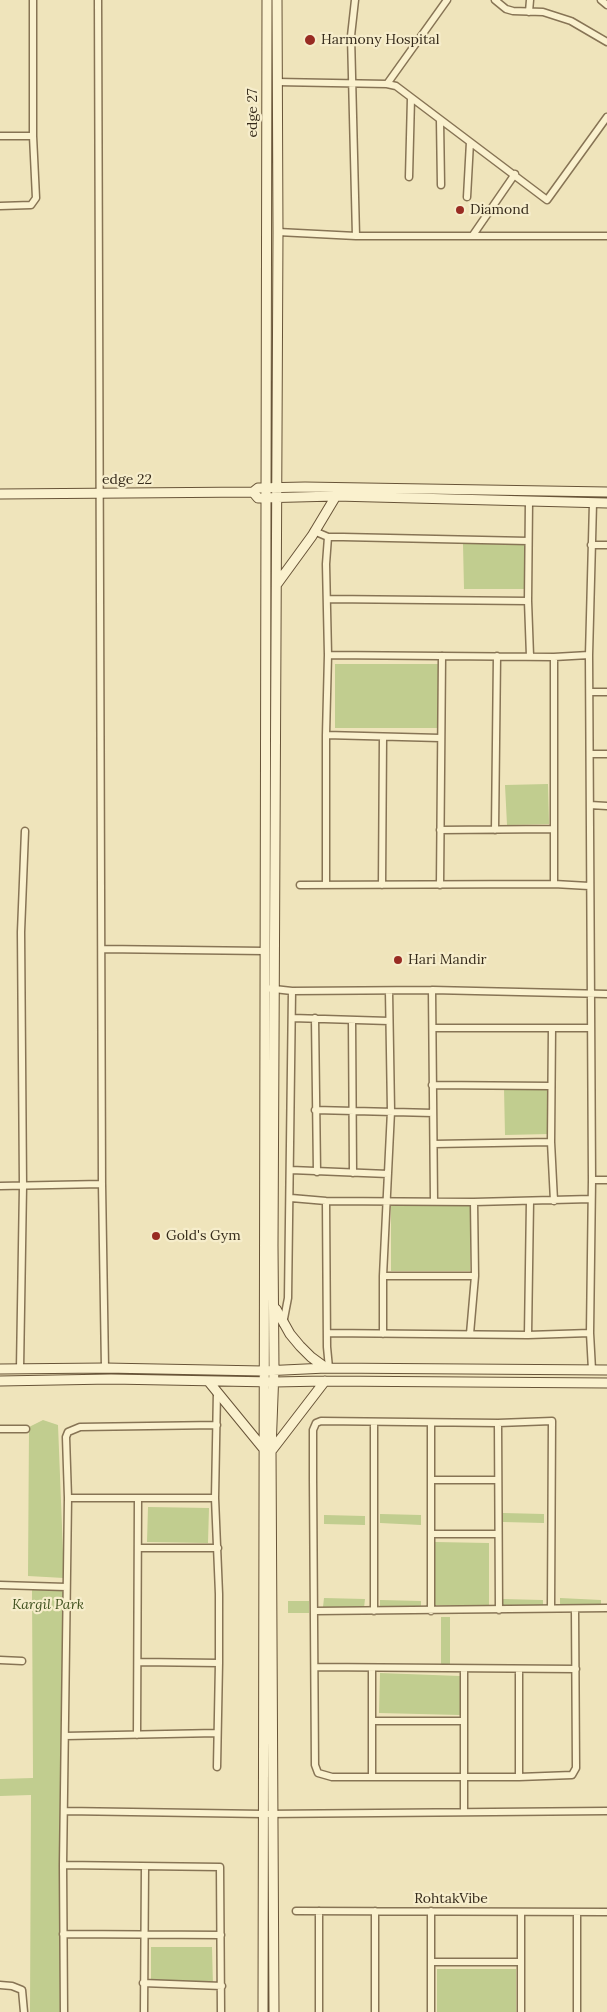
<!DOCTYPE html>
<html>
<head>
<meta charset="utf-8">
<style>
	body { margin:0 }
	canvas { display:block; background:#efe4bb }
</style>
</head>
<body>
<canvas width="607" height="2012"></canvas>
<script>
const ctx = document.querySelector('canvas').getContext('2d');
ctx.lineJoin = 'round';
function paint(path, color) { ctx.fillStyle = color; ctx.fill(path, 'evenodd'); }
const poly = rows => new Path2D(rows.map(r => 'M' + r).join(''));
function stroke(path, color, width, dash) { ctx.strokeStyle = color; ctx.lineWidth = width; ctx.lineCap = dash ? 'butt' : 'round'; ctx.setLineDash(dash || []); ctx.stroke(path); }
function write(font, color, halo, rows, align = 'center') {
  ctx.font = font + ' Lora,serif'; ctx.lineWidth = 4.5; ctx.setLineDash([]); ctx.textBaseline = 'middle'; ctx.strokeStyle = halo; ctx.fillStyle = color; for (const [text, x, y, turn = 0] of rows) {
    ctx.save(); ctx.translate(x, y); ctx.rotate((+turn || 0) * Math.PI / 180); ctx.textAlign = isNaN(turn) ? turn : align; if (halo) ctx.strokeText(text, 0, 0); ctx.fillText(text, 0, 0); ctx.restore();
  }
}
paint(poly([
	[463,544,525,544,525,589,464,589],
	[335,664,438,664,438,728,335,728],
	[548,784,549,824,507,825,505,785],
	[549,1087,550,1134,505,1135,504,1088],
	[391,1206,470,1206,470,1271,391,1271],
	[43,1420,58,1425,64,1578,28,1576,29,1427],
	[148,1507,209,1508,208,1543,147,1542],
	[503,1513,544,1514,544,1523,503,1522],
	[380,1514,421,1515,421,1525,380,1523],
	[324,1515,365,1516,365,1525,324,1524],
	[435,1542,489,1543,489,1606,435,1605],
	[32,1588,65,1588,60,2012,30,2012,31,1795,0,1796,0,1779,33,1778],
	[324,1598,365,1599,364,1608,323,1607],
	[560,1598,601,1600,601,1609,560,1608],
	[502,1599,543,1600,543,1609,502,1608],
	[380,1600,421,1601,421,1610,380,1609],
	[288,1601,309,1601,309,1613,288,1613],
	[441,1617,450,1617,450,1665,441,1665],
	[380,1673,460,1676,460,1715,379,1713],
	[151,1947,212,1947,213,1987,151,1987],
	[437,1969,516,1969,516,2012,437,2012]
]), '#c1cd8f');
const minor = poly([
	[98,0,102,1184,105,1368],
	[355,0,351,36,356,236],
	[495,0,506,9,513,11,543,12,571,21,607,42],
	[601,0,607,5],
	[529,12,530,0],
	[277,82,387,84,396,86,547,200,607,117],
	[387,84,447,0],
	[440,120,441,185],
	[0,136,33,136],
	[409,177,411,98],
	[467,197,470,142],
	[0,206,31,205,36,198,33,136,33,0],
	[278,232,356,236,607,236],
	[473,235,515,174],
	[529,501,528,601,530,656],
	[314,531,328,537,343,537,528,541],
	[591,545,607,545],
	[327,599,528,601],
	[328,655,554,657,589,655],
	[554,657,554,884],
	[591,692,607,692],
	[326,735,440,738],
	[590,754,607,754],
	[590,805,607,806],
	[440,830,554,829],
	[495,830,497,656],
	[300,885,554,884,589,886],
	[326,885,326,735,328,655,326,564,328,537],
	[382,885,383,737],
	[440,885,442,656],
	[102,949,265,951],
	[265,988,292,991,432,990,607,994],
	[432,990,434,1201],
	[292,1018,389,1021],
	[315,1018,317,1172],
	[352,1020,353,1173],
	[433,1028,591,1028],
	[552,1028,551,1142,554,1201],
	[432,1085,550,1086],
	[315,1110,433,1113],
	[434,1144,551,1142],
	[291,1170,388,1174],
	[592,1180,607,1180],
	[0,1186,102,1184],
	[291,1198,326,1201,474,1202,591,1199],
	[326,1201,327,1347,329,1368],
	[383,1276,475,1276],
	[283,1324,288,1298,292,991],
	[327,1333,528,1335,590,1333],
	[383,1334,383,1276,391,1111,389,991],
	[470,1334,475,1276,474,1202],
	[528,1335,530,1201],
	[20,1369,23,1186,21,932,25,831],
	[592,1370,590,1333,592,1180,589,655,593,503],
	[498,1423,499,1610],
	[0,1429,26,1429],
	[431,1480,497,1480],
	[68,1498,215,1498],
	[431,1534,497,1534],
	[138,1548,218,1548],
	[0,1585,66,1587],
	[551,1608,552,1421,498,1423,321,1421,316,1423,313,1430,313,1479,315,1765,318,1773,332,1777,519,1777,572,1775,576,1768,575,1609],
	[315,1611,607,1608],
	[374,1611,374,1422],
	[431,1611,431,1423],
	[0,1660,22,1661],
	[139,1662,219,1663],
	[315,1667,576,1669],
	[372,1721,464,1721],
	[137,1735,138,1498],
	[65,1736,217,1733],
	[217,1767,219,1663,219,1594,215,1498,217,1391],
	[372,1776,372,1668],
	[519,1777,519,1669],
	[65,1811,264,1814,607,1811],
	[464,1812,464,1669],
	[63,1865,220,1867,221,2012],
	[296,1911,607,1912],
	[63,1934,221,1935],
	[431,1962,521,1962],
	[143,1983,222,1986],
	[0,1985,12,1986,22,1990,24,2012],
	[64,2012,63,1865,68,1498,66,1437,68,1432,80,1427,217,1425],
	[144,2012,145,1867],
	[319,2012,319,1911],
	[375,2012,375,1911],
	[431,2012,431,1911],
	[521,2012,521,1912],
	[577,2012,577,1912]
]);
const secondary = poly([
	[253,492,258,498,336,496,607,503],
	[253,492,258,488,305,487,607,492],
	[0,494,253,492],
	[277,584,312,536,336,496],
	[276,1309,290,1334,300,1346,311,1357,326,1368],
	[0,1369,105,1368,263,1371,326,1368,607,1370],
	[0,1381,111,1379,274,1382,325,1381,607,1383],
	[209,1382,263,1448],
	[272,1450,325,1381],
	[263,2012,267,0],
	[274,2012,271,1450,274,1370,273,1245,278,232,277,0]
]);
stroke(minor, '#877455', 9);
stroke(secondary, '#685438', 11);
stroke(minor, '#faf1ce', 6);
stroke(secondary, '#faf1ce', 9);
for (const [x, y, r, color] of [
	[310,40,6,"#982b22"],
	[460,210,5,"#982b22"],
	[398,960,5,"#982b22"],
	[156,1236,5,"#982b22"]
]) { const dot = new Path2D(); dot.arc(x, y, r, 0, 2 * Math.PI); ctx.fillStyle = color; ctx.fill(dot); stroke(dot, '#f6edcb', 2); }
write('14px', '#352a1a', '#f6edcb', [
	["Harmony Hospital",321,40],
	["Diamond",470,210],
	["Hari Mandir",408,960],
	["Gold's Gym",166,1236]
], 'left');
write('14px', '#352a1a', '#f6edcb', [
	["edge 27",253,113,-90],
	["edge 22",127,480],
	["RohtakVibe",451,1899]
]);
write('italic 14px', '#425320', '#f6edcb', [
	["Kargil Park",48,1605]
]);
</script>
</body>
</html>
